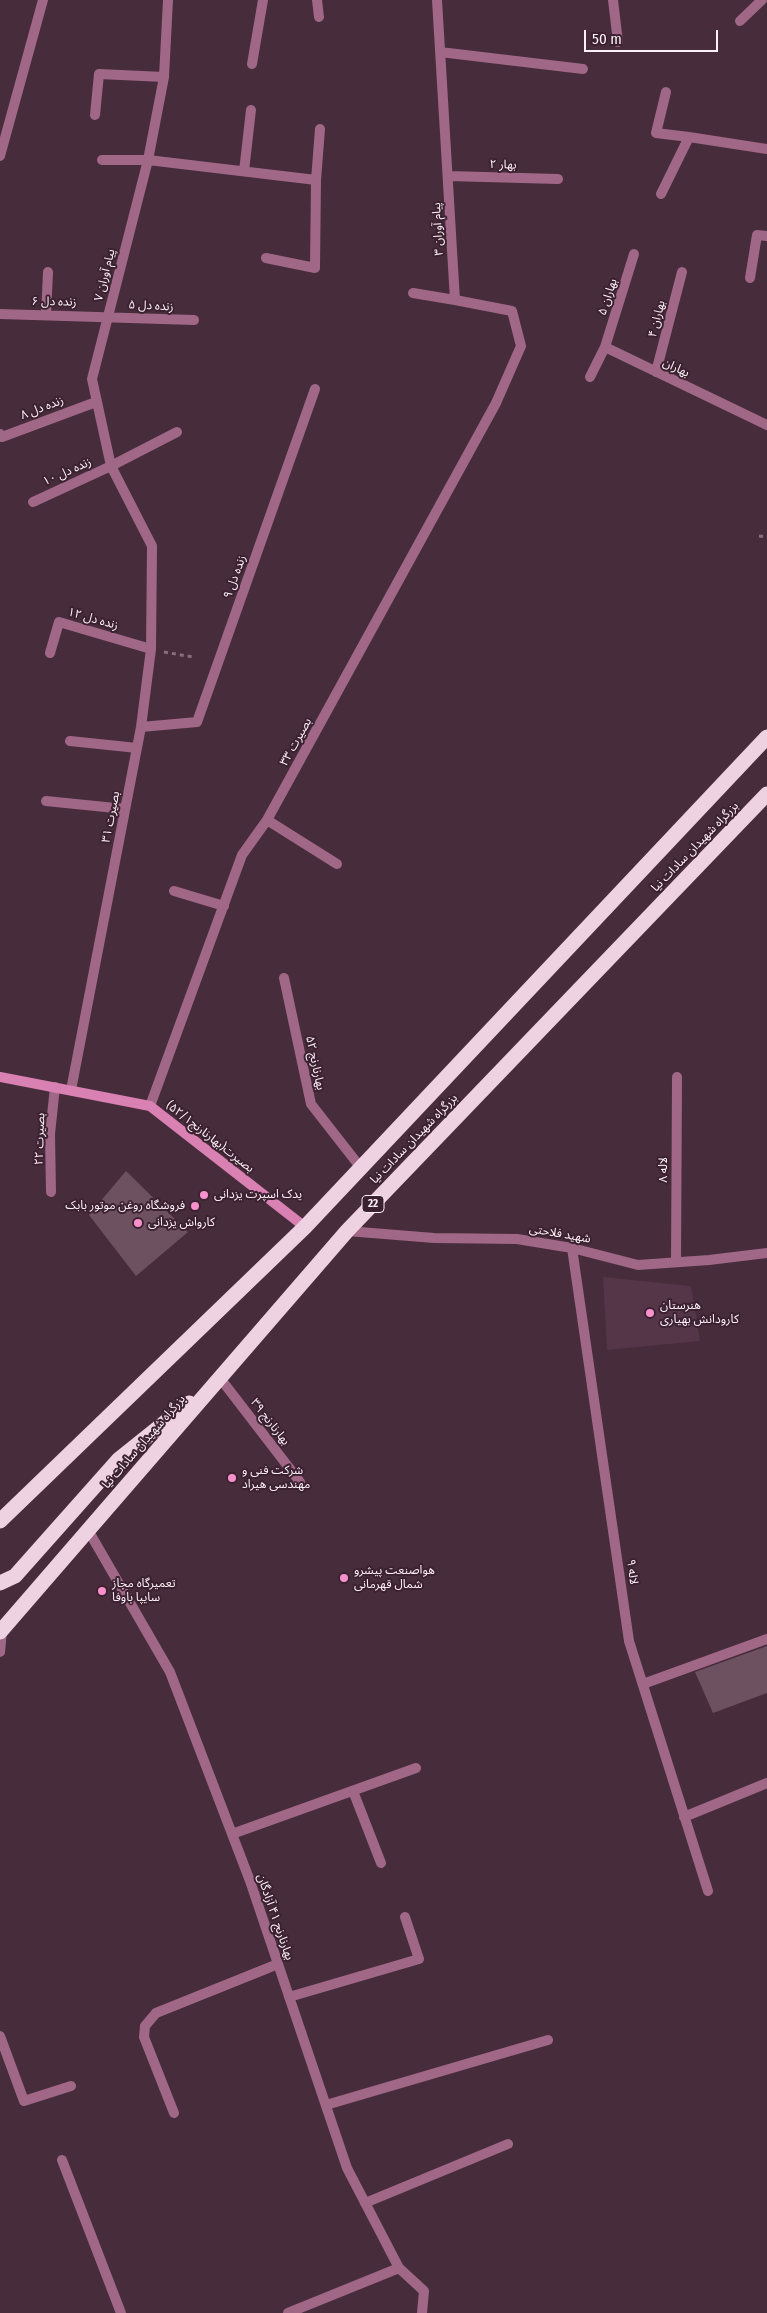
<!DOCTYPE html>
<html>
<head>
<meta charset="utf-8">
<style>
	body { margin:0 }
	#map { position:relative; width:767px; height:2313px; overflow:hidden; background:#472c3b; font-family:"Fira Sans Condensed",sans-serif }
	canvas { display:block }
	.scale { position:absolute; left:584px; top:30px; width:134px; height:22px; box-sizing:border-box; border:2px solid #fef0f7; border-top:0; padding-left:6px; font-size:15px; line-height:18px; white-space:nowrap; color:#fef0f7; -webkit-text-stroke:4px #3c2231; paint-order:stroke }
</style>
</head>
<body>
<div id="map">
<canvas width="767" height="2313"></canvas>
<div class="scale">50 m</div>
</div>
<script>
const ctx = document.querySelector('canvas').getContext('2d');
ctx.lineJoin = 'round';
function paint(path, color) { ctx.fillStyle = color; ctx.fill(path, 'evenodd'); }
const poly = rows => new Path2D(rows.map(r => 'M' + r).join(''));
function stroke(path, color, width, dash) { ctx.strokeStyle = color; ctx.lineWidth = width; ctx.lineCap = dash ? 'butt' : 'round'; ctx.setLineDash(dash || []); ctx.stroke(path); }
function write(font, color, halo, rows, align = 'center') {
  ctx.font = font + ' "Fira Sans Condensed","Noto Sans Arabic",sans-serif'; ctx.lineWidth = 4; ctx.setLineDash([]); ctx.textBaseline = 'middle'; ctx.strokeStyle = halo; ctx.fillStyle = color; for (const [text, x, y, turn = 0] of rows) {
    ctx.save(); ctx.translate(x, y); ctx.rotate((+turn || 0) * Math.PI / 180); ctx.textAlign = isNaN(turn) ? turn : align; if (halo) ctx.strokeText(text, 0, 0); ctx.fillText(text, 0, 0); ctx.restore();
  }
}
paint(poly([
	[603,1277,691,1286,700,1341,607,1350]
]), '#553548');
paint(poly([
	[126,1171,188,1232,136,1276,89,1215],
	[767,1646,767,1693,713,1713,695,1672]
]), '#6e5161');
stroke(poly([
	[759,536,767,537],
	[164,652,193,657]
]), '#86707c', 3, [4, 4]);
stroke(poly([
	[643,1684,767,1639]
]), '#a06786', 10);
stroke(poly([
	[317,0,319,17],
	[613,0,618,42],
	[740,21,762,0],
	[440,52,583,69],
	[252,64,263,0],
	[666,92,656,133,689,137],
	[95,115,99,74,164,77],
	[0,156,43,0],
	[102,160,148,160,316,180,315,268,266,258],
	[244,171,251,110],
	[448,176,558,179],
	[316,180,320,129],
	[661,194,689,137,767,149],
	[750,278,757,235,767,236],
	[413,293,455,300],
	[0,314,194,320],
	[46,315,48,272],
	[605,347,634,254],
	[656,372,682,272],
	[590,377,605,347,767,425],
	[0,434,2,437,96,402],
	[33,502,111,466,177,432],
	[50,653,59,622,151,649],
	[141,727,197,722,315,389],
	[70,741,137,748],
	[46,801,125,809],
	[267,820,337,864],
	[174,891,224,906],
	[284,978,311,1104,361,1168],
	[71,1090,141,727,151,649,152,546,111,466,92,379,148,160,164,77,168,0],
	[150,1106,242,855,267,820,496,403,521,346,512,311,455,300,437,0],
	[51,1192,50,1134,55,1087],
	[347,1231,434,1238,517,1239,572,1248,638,1265,709,1260,767,1253],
	[572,1248,629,1641,708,1891],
	[676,1262,677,1077],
	[220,1378,300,1482],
	[88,1530,170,1672,250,1881,347,2168,399,2268,424,2291,422,2313],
	[0,1652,2,1630],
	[353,1791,381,1863],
	[684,1817,767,1783],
	[232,1834,416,1768],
	[289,1997,419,1959,405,1917],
	[0,2036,24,2101,71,2086],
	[326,2105,548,2040],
	[174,2113,144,2037,145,2026,156,2013,278,1964],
	[62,2160,121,2313],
	[365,2203,508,2144],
	[288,2313,399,2268]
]), '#a06786', 10);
stroke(poly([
	[0,1077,150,1106,305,1227]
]), '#da81b4', 10);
stroke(poly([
	[0,1521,305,1227,767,737],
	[0,1583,15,1576,119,1459,189,1403],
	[0,1632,347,1231,767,794]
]), '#efd2e1', 15);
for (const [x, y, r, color] of [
	[204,1195,5,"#f890cb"],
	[195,1206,5,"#f890cb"],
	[138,1223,5,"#f890cb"],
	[650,1313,5,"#f890cb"],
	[232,1478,5,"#f890cb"],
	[344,1578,5,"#f890cb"],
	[102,1591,5,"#f890cb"]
]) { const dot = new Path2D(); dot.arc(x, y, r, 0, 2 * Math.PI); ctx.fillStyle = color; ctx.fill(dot); stroke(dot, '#3c2231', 2); }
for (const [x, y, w] of [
	[373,1204,22]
]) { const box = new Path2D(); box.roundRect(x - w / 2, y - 8.5, w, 17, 4); ctx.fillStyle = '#3c2231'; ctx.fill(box); stroke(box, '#fef0f7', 1); }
write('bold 11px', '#fef0f7', null, [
	["22",373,1204]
]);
write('12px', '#fef0f7', '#3c2231', [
	["بهار ۲",503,165,1],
	["پیام آوران ۳",438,229,-93],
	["پیام آوران ۷",105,275,-76],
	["بهاران ۵",608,297,-72],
	["زنده دل ۶",54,302,1],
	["زنده دل ۵",151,306,3],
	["بهاران ۴",657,319,-76],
	["بهاران",676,368,25],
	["زنده دل ۸",42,408,-21],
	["زنده دل ۱۰",67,472,-24],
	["زنده دل ۹",235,577,-70],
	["زنده دل ۱۲",93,619,16],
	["بصیرت ۳۳",296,742,-61],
	["بصیرت ۳۱",111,817,-79],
	["بزرگراه شهیدان سادات نیا",695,847,-46],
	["بهارنارنج ۵۲",315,1063,78],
	["بصیرت(بهارنارنج۵۲/۱)",210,1137,38],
	["بصیرت ۲۲",40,1139,-88],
	["بزرگراه شهیدان سادات نیا",414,1139,-46],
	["لاله ۸",664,1170,-90],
	["شهید فلاحتی",560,1234,10],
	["بهارنارنج ۳۹",270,1422,52],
	["بزرگراه شهیدان سادات نیا",144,1442,-49],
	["لاله ۹",632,1572,82],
	["بهارنارنج ۴۱ آزادگان",275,1917,71]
]);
write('12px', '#fef0f7', '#3c2231', [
	["یدک اسپرت یزدانی",214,1195],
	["فروشگاه روغن موتور بابک",185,1206,"right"],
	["کارواش یزدانی",148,1223],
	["هنرستان",660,1306],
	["کارودانش بهیاری",660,1320],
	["شرکت فنی و",242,1471],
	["مهندسی هیراد",242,1485],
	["هواصنعت پیشرو",354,1571],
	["شمال قهرمانی",354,1585],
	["تعمیرگاه مجاز",112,1584],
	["سایپا باوفا",112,1598]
], 'left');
</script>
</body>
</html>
